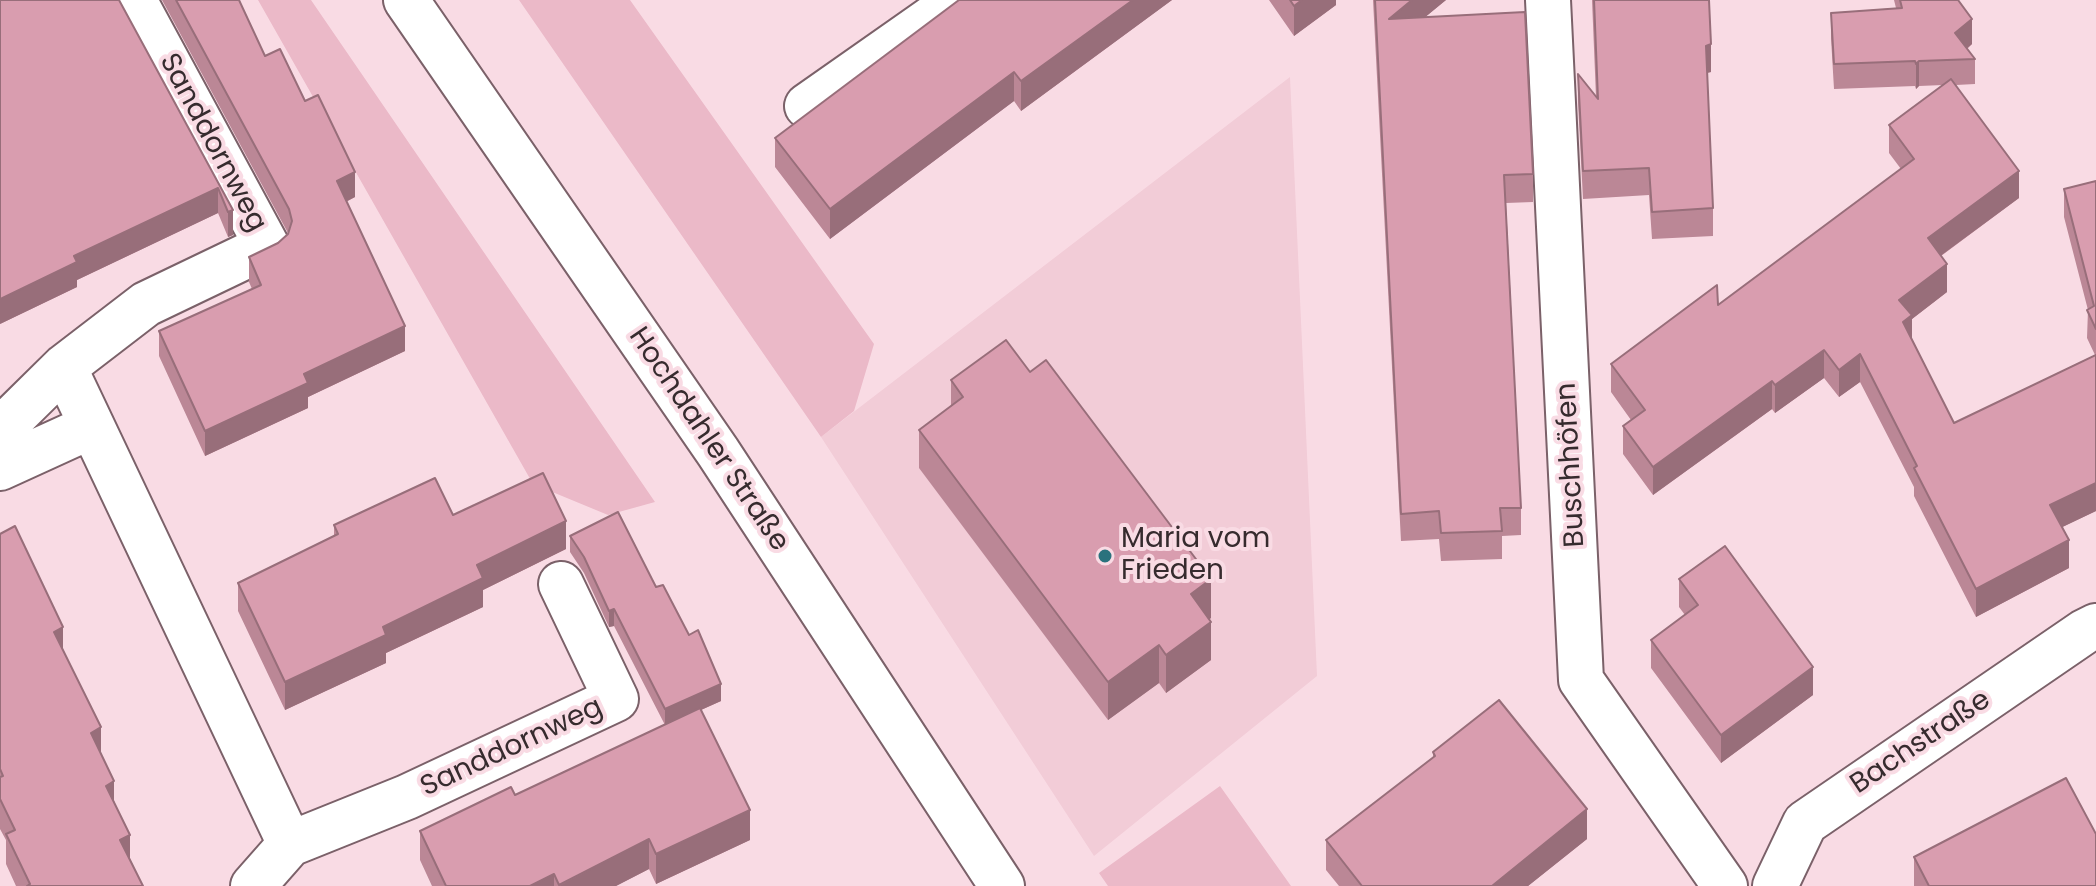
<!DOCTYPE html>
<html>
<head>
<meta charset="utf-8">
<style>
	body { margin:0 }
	canvas { display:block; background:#f9dbe4 }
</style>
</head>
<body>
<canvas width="2096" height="886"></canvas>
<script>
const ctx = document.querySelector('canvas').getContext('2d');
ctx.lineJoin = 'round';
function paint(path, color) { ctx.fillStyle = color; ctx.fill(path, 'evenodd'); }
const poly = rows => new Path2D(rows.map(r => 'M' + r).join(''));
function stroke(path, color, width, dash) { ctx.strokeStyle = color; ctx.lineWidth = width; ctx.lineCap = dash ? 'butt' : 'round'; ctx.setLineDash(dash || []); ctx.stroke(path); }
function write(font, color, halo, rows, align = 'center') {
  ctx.font = font + ' Poppins,sans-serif'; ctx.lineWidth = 8; ctx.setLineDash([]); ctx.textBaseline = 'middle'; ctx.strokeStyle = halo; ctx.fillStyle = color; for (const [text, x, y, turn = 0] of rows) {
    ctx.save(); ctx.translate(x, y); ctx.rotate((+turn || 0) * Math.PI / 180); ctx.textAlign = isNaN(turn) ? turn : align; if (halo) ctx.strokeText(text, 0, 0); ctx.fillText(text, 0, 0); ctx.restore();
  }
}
paint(poly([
	[1290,77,1317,676,1094,856,821,437]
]), '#f2ccd7');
paint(poly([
	[258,0,311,0,655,502,608,515,533,484],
	[519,0,630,0,874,344,854,411,821,437],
	[1220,786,1291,886,1108,886,1099,873]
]), '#ebb9c8');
const street = poly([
	[1548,0,1581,680,1725,886],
	[807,106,958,0],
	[64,367,290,844],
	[0,430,64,367,146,304,267,246,134,0],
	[0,468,92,426],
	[253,886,290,844,407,797,616,699,561,584],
	[1775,886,1805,823,2084,632,2096,626]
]);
const secondary = poly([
	[406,0,718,452,1002,886]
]);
stroke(street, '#7b6169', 48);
stroke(secondary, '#7b6169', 48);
stroke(street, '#fff', 44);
stroke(secondary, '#fff', 44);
paint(poly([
	[119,0,233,210,233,235,228,237,218,213,77,280,77,287,0,324],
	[162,0,239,0,265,56,305,101,355,197,346,202,405,351,308,397,308,408,205,456,159,356,159,331,252,289,249,282,249,257,278,243,288,233],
	[959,0,1172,0,1021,111,1014,101,830,239,775,167,775,138],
	[1269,0,1336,0,1336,5,1294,36],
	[1373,0,1446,0,1425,17,1533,174,1533,202,1506,203,1521,508,1521,535,1502,536,1502,559,1441,561,1439,539,1401,541],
	[1592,0,1709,0,1711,72,1707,73,1713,208,1713,236,1652,239,1649,195,1583,199,1578,102,1578,74,1596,97],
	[1894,0,1958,0,1972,44,1967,49,1975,59,1975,84,1956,85,2019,198,1941,256,1947,292,1912,319,1912,339,1954,423,2095,355,2087,338,2088,310,2064,217,2064,189,2096,181,2096,511,2062,527,2069,568,1976,617,1914,496,1914,487,1860,382,1839,397,1824,378,1775,413,1772,409,1653,495,1623,454,1623,426,1631,420,1611,392,1611,364,1718,305,1901,169,1889,153,1889,125,1943,85,1919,86,1916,89,1915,86,1834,89,1831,38,1831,13,1896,8],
	[1030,372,1211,618,1209,619,1211,660,1166,693,1159,683,1108,720,919,468,919,430,951,406,951,380],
	[453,515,566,549,483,590,483,607,386,653,386,663,285,710,238,611,238,583,334,536,334,525],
	[0,534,63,649,101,753,130,859,143,886,16,886,6,864,6,840,0,829],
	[570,536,656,587,721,701,701,710,750,840,656,884,649,869,616,886,432,886,420,860,420,831,515,795,665,725,614,626,609,627,584,573,570,552],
	[1679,579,1813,695,1721,763,1651,668,1651,640,1685,615,1679,607],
	[1433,752,1587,839,1528,886,1339,886,1326,870,1326,840,1433,758],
	[1914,857,2096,886,1914,886]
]), '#bb8796');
paint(poly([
	[1133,0,1172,0,1021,111,1021,81],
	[1302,0,1336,0,1336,5,1294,36,1294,6],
	[1412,0,1446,0,1389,47,1389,19],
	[1972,19,1972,44,1955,58,1955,33],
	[1711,44,1711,72,1706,73,1706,46],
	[1919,61,1919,86,1916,89,1916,64],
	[1014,72,1014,101,830,239,830,209],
	[2019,171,2019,198,1928,265,1928,238],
	[355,172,355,197,337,206,337,181],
	[218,188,218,213,77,280,77,287,0,324,0,299,74,256],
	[233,210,233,235,228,237,228,212],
	[1947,264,1947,292,1912,319,1912,343,1903,350,1899,300],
	[405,326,405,351,308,397,308,408,205,456,205,431,304,374],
	[1824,350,1824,378,1775,413,1775,385],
	[1860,354,1860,382,1839,397,1839,370],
	[1772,381,1772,409,1653,495,1653,467],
	[2096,483,2096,511,2050,533,2050,505],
	[566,521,566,549,483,590,483,607,386,653,386,663,285,710,285,682,383,627,477,565],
	[2069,540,2069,568,1976,617,1976,589],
	[1211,579,1211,618,1191,632,1191,594],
	[614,609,614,626,609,627,609,611],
	[1211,622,1211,660,1166,693,1166,655],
	[63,627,63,656,54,632],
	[1159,645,1159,683,1108,720,1108,682],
	[1813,667,1813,695,1721,763,1721,735],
	[721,684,721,701,665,726,665,709],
	[101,727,101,757,91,733],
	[114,781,114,811,106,786],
	[1587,809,1587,839,1528,886,1492,886],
	[750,810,750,840,656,884,656,854],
	[130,835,130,865,120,840],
	[649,839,649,869,616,886,559,886],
	[554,874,554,886,530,886]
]), '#986e7a');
const building = poly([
	[0,0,119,0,233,210,228,212,218,188,74,256,77,262,0,299,0,0],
	[176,0,239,0,265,56,280,49,305,101,318,95,355,172,337,181,405,326,304,374,308,383,205,431,159,331,261,285,249,257,278,243,288,234,292,221,289,209,176,0],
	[959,0,1133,0,1021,81,1014,72,830,209,775,138,959,0],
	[1290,0,1302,0,1294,6,1290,0],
	[1375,0,1412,0,1389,19,1525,12,1533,174,1504,175,1521,508,1500,508,1502,531,1441,533,1439,511,1401,514,1375,0],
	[1594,0,1709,0,1711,44,1706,46,1713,208,1652,212,1649,168,1583,171,1578,74,1598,99,1594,0],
	[1900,0,1958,0,1972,19,1955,33,1975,59,1919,61,1916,64,1915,61,1834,64,1831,13,1902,8,1900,0],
	[1951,79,2019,171,1928,238,1947,264,1899,300,1912,315,1903,322,1954,423,2096,355,2096,483,2050,505,2069,540,1976,589,1914,468,1917,466,1860,354,1839,370,1824,350,1775,385,1772,381,1653,467,1623,426,1645,410,1611,364,1717,285,1718,305,1914,159,1889,125,1951,79],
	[2096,181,2096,329,2087,310,2094,306,2064,189,2096,181],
	[1006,340,1030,372,1046,360,1211,579,1191,594,1211,622,1166,655,1159,645,1108,682,919,430,963,397,951,380,1006,340],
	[543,473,566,521,477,565,483,578,383,627,386,635,285,682,238,583,338,534,334,525,435,478,453,515,543,473],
	[618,512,656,587,663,585,689,635,698,630,721,684,665,709,614,609,609,611,584,557,570,536,618,512],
	[15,526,63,627,54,632,101,727,91,733,114,781,106,786,130,835,120,840,143,886,27,886,30,884,6,834,15,830,0,799,0,777,3,776,0,769,0,534,15,526],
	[1725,546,1813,667,1721,735,1651,640,1698,605,1679,579,1725,546],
	[1499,700,1587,809,1492,886,1362,886,1326,840,1435,756,1433,752,1499,700],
	[700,708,750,810,656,854,649,839,559,885,554,874,530,886,446,886,420,831,511,787,515,795,700,708],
	[2066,778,2096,834,2096,886,1929,886,1914,857,2066,778]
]);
paint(building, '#d99daf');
stroke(building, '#986e7a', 2);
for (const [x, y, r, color] of [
	[1105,556,8,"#2a727d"]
]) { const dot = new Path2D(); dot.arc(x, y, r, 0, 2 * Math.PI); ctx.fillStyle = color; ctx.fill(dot); stroke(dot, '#f9dbe4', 3); }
write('28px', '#362b2e', '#f9dbe4', [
	["Sanddornweg",212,143,62],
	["Hochdahler Straße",708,440,56],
	["Buschhöfen",1572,465,-93],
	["Bachstraße",1921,743,-34],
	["Sanddornweg",512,748,-25]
]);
write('28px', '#362b2e', '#f9dbe4', [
	["Maria vom",1121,540],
	["Frieden",1121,572]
], 'left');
</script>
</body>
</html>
